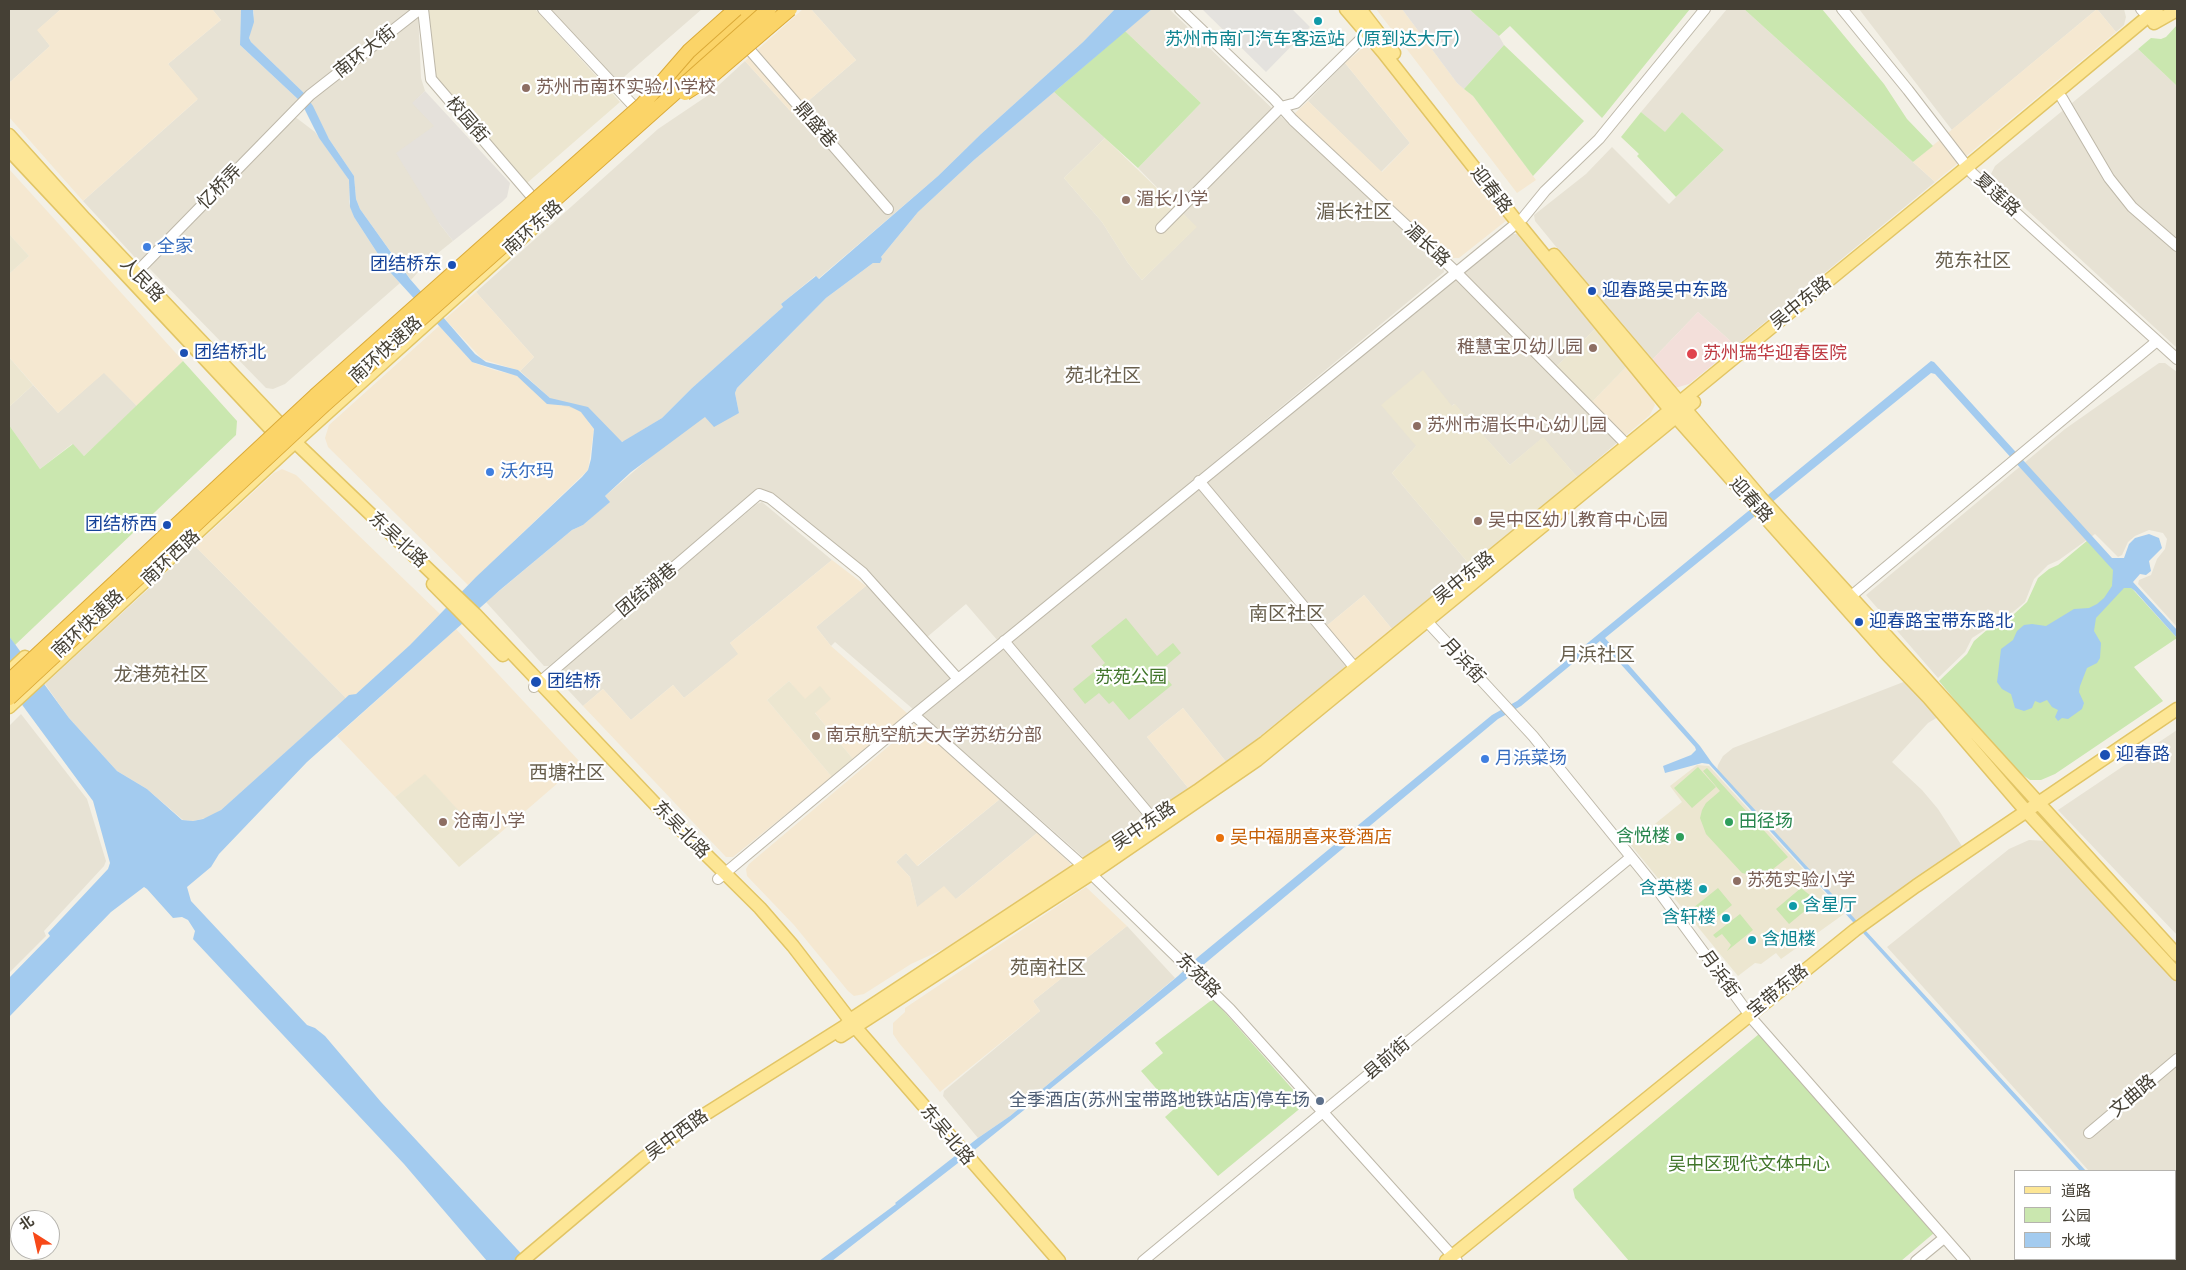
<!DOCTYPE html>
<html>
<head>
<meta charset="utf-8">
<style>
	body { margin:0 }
	#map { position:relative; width:2186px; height:1270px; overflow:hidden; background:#f3f0e6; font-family:Figtree,"Noto Sans SC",sans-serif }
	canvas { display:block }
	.frame { position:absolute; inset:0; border:10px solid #454035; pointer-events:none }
	.legend { position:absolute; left:2014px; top:1170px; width:162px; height:90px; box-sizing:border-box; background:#fff; border:1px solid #b5b3ae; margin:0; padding:6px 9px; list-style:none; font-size:15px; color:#454035 }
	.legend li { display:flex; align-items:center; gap:10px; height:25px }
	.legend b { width:25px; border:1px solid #b5b3ae }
	.north { position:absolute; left:10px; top:1210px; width:50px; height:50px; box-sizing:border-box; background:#fff; border:1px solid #b5b3ae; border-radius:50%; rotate:325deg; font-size:14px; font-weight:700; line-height:20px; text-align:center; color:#454035 }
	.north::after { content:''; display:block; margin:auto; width:18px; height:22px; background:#f74919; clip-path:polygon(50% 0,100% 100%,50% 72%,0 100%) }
</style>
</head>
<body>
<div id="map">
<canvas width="2186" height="1270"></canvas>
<div class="frame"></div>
<ul class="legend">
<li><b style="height:6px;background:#fde695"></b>道路</li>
<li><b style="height:14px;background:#cae7af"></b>公园</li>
<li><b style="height:14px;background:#a3cbef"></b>水域</li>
</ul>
<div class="north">北</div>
</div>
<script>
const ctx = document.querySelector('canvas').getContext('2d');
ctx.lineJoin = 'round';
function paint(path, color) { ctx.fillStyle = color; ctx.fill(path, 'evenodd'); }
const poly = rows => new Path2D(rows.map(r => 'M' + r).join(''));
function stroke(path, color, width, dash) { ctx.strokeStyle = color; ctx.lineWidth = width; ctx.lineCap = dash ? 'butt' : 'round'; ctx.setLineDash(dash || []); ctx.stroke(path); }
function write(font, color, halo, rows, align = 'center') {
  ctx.font = font + ' Figtree,"Noto Sans SC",sans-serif'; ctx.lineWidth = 4.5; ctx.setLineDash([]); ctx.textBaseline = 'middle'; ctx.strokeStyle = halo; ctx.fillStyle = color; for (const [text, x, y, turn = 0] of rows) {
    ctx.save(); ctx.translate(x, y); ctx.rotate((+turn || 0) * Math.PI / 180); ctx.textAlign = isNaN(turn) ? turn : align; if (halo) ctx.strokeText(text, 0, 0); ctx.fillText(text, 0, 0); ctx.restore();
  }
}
paint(poly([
	[9,9,61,9,38,30,50,46,9,83],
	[212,9,241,9,240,45,301,102,142,265,83,201,197,100,168,64,221,20],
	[253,9,412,9,307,96,251,42,249,38,254,14],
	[550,9,702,9,617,83],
	[811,9,1115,9,1083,42,981,134,938,176,818,279,815,276,781,304,783,307,692,388,662,418,625,441,620,442,550,398,520,371,534,357,476,292,658,129,707,96,745,61,793,114,856,60],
	[1152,9,1169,9,1279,115,1443,267,1444,272,998,641,966,604,926,638,957,674,914,710,835,642,831,646,816,627,873,580,762,495,641,590,549,666,544,666,486,602,572,530,583,525,609,502,605,496,660,449,705,416,739,413,735,393,737,388,826,298,873,263,881,261,881,257,918,212,974,160,1054,92,1105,138,1064,178,1102,222,1128,263,1142,280,1196,227,1138,168,1201,103,1125,31],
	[1727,9,1744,9,1935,182,1736,346,1698,312,1650,362,1535,221,1534,215,1586,174,1612,147,1669,204,1724,150,1682,112,1665,133,1641,112],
	[1859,9,2124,9,2126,17,2124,25,2116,32,2097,9,1952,130],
	[418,13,421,78,425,91,413,103,435,126,439,223,453,241,428,261,411,280,360,209,356,199,354,176,329,139,310,102],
	[2138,49,2177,86,2177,348,1990,176,1995,166],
	[1345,63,1410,143,1381,172,1308,101],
	[294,116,315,132,347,177,350,182,349,202,354,217,389,271,400,283,285,384,273,389,266,388,149,268],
	[1510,234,1517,234,1595,329,1556,367,1464,272],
	[1456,277,1619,441,1577,477,1543,438,1510,465,1454,404,1392,473,1470,565,1392,629,1364,595,1324,628,1204,483],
	[2159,363,2165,363,2177,372,2177,627,2138,584,2139,580,2151,575,2157,559,2165,549,2167,539,2163,533,2149,530,2135,536,2128,542,2122,555,2118,557,2095,534,2059,560,2048,565,2034,579,2025,602,2013,612,1972,638,1965,652,1938,678,1866,595,2065,429],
	[104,372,137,406,84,456,72,444,40,469,9,425,9,407,33,385,58,413],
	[1200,486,1347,666,1227,763,1183,708,1147,737,1189,789,1087,858,1084,858,922,715],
	[762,502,832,560,730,643,739,654,684,698,673,685,631,720,603,689,583,706,554,675,757,504],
	[195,546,346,698,221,810,210,817,193,821,183,820,147,789,117,771,69,718,45,684],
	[1906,681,1938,717,1928,723,1892,762,1922,790,1938,809,1962,846,1853,922,1717,770,1718,765,1723,756,1733,748],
	[21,714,87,799,106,861,104,866,44,931,46,936,9,973,9,726],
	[2177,730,2177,935,2058,810],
	[1000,799,1037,833,956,899,917,908,910,877,896,862,906,853,918,866],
	[2029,840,2048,841,2177,982,2177,1261,2170,1261,2168,1259,2175,1259,2175,1171,2089,1171,1887,947,2009,849],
	[1127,926,1175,978,1010,1116,978,1138,943,1096,944,1091,1040,1011,1033,1001]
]), '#e7e2d4');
paint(poly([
	[61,9,212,9,221,20,168,64,198,99,83,201,9,117,9,83,50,46,37,30],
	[803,9,811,9,856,60,793,114,745,61],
	[1376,9,1402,9,1457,83,1473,96,1536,180,1517,193],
	[2097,9,2116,32,1935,182,1913,162],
	[1364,47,1370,49,1377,56,1507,220,1459,258,1450,258,1294,114,1308,101,1382,172,1410,143,1345,63],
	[9,169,183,361,137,406,104,373,58,413,9,357,9,274,29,256,9,234],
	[476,292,534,357,520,371,482,359,445,319],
	[439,326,472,362,494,370,515,375,560,405,579,410,594,429,588,470,468,585,328,447,325,438,329,425],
	[1626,367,1651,396,1655,405,1650,415,1624,437,1591,403],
	[282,469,296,475,440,614,410,645,356,694,346,698,195,546,274,473],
	[832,560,866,586,816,627,831,646,908,714,853,759,789,681,767,700,832,777,733,857,726,857,583,706,603,689,631,720,673,685,684,698,738,654,730,643],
	[1364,595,1392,629,1352,661,1324,628],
	[456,629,581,763,500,833,484,817,473,826,425,775,395,797,337,736],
	[1183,708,1227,763,1189,789,1147,737],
	[915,724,1000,799,917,866,906,853,896,862,910,877,917,907,944,886,956,899,1037,833,1070,863,1070,868,946,948,911,964,864,994,854,996,848,991,794,925,747,876,746,869,749,864],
	[1086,887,1127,926,1033,1001,1040,1011,940,1092,899,1043,893,1034,893,1023,905,1012,905,1008]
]), '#f5e8d1');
paint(poly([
	[1402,9,1469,9,1499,36,1504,45,1464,89,1457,83],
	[425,91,510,183,507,197,502,202,453,241,439,223,396,153,434,126,412,103]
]), '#e5e1db');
paint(poly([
	[429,9,535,9,620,102,527,183,433,74,424,15],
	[1105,138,1197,227,1142,280,1128,263,1102,222,1064,178],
	[9,234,29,256,9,274],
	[1595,329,1626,367,1591,403,1556,367],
	[9,357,33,385,9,407],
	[1423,370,1452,406,1455,404,1510,465,1543,437,1577,477,1470,565,1392,473,1416,446,1381,405],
	[789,681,805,699,820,686,831,699,815,713,853,759,832,777,767,700],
	[1697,765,1709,766,1844,914,1781,959,1776,953,1761,964,1755,963,1738,976,1630,844,1682,802,1670,786],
	[425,774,473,826,484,817,500,833,459,867,395,797]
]), '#ece6d0');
paint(poly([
	[1698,312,1736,346,1689,384,1675,388,1650,362]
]), '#f3dfda');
paint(poly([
	[1469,9,1690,9,1602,118,1510,26,1499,36],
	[1744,9,1822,9,1884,84,1907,119,1933,146,1913,162],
	[2177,25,2177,86,2138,49,2151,38,2161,39,2166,37],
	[1125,31,1201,103,1138,168,1054,92],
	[1504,45,1584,121,1533,176,1473,96,1464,89],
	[1641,112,1665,132,1682,112,1724,150,1676,197,1637,156,1639,154,1621,137],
	[183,361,237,421,236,435,15,645,9,636,9,425,40,469,73,444,84,456],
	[2088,540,2177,638,2134,667,2163,701,2055,774,2041,780,2030,780,2010,766,1939,681,1967,654,1974,641,1988,629,2013,615,2027,602,2038,578,2049,569,2058,565],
	[1126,618,1157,656,1173,643,1181,653,1160,671,1172,685,1129,720,1113,701,1109,704,1099,693,1085,704,1073,689,1105,663,1091,646],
	[1698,767,1716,787,1692,808,1674,788],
	[1707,768,1788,857,1768,873,1755,876,1742,873,1706,834,1700,818,1702,810,1706,803,1720,791,1703,771],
	[1718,888,1732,905,1706,926,1704,923,1710,918,1700,905,1695,910,1693,908],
	[1801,888,1811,896,1808,898,1813,904,1789,924,1776,909],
	[1740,914,1753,930,1727,951,1731,945,1722,934,1716,938,1713,935],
	[1213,999,1303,1101,1303,1106,1218,1176,1165,1117,1174,1109,1141,1071,1163,1053,1155,1043],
	[1759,1034,1763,1036,1934,1233,1901,1261,1629,1261,1575,1198,1573,1189]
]), '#cae7af');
paint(poly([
	[1202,9,1292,9,1310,27,1266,72]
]), '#e4e2de');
paint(poly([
	[241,9,253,9,254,22,249,38,251,42,304,93,313,106,329,139,354,176,356,199,360,209,410,279,475,354,486,362,518,370,550,398,588,407,622,442,662,418,692,388,783,307,781,304,816,276,819,279,938,176,981,134,1083,42,1115,9,1152,9,974,160,918,212,881,257,882,259,880,263,873,263,826,298,737,388,735,393,739,413,714,427,705,417,631,472,605,496,610,502,583,525,572,530,500,590,307,762,219,854,211,867,187,887,191,901,307,1025,315,1028,325,1036,381,1102,528,1261,487,1261,404,1164,193,939,195,931,188,920,182,917,173,918,147,889,144,887,111,912,9,1017,9,978,50,936,48,933,108,869,110,863,93,801,9,687,9,636,69,718,117,771,147,789,182,820,193,821,203,819,221,810,349,695,356,694,410,645,476,577,582,477,588,470,591,459,594,429,581,412,569,406,547,404,517,376,472,362,389,271,354,217,350,207,349,180,319,138,301,102,240,45],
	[1931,361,1934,362,2112,558,2124,558,2129,544,2135,538,2149,534,2159,538,2162,548,2149,561,2151,571,2146,575,2140,574,2133,582,2177,630,2177,638,2135,591,2131,588,2124,588,2096,618,2094,631,2101,643,2100,658,2097,663,2087,668,2080,686,2079,692,2084,703,2082,709,2068,719,2062,718,2058,721,2055,717,2058,710,2052,707,2047,700,2040,703,2035,701,2032,708,2024,711,2015,708,2011,694,2002,689,1997,682,2001,649,2013,640,2017,631,2024,625,2032,624,2046,626,2074,609,2089,608,2097,604,2104,598,2112,586,2113,570,1935,374,1931,373,1605,638,1700,746,1712,763,2086,1171,2080,1171,1709,764,1702,763,1665,773,1663,766,1691,755,1696,750,1695,747,1600,641,1521,706,1498,719,1184,981,967,1156,832,1261,819,1261,896,1204,895,1203,978,1138,1010,1116,1178,976,1198,957,1492,715,1517,701]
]), '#a3cbef');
const minor = poly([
	[423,9,431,79,539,205],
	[543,9,641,114],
	[1180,9,1274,99,1293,120,1455,271,1627,445],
	[1842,9,1908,90,1972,173,2177,359],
	[2141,9,2153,22],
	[742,41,888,209],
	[2062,98,2109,178,2132,207,2177,246],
	[1161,228,1281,107,1296,103,1371,29],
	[132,277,310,95,420,9],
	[1199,481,1355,668],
	[1850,597,2157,341],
	[1422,616,1533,736,1657,889,1754,1021,1965,1261],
	[1004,641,1154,820],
	[534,687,759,494,770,498,863,573,958,679],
	[914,715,1084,867,1230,1009,1457,1261],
	[718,879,914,715,1523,218,1545,191,1599,139,1705,9],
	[2089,1133,2177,1059],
	[1143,1261,1631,857],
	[1916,1261,1944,1238]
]);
const major = poly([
	[1346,9,1383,52,1517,222,1676,417,1886,653,1929,698,2026,811,2177,974],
	[1360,9,1394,53],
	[2154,23,2177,10],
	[9,135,85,219,278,422,295,442,475,614,658,807,760,908,793,946,856,1028,1059,1261],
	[9,150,281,440],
	[1554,255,1761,498,2177,955],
	[433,584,503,655],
	[9,672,25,657],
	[9,707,295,442,546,216],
	[841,1036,1091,874,1257,760,1694,402],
	[522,1261,644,1158,696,1120,845,1026,850,1020,1197,791,1265,742,1967,167,2157,9],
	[1446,1261,1855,930,1916,886,2177,709]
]);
const highway = poly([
	[669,81,750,9]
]);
stroke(minor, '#beb8a9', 12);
stroke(major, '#e2c565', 15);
stroke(highway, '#dbaa38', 16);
stroke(minor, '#fff', 10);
stroke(major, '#fde695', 12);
stroke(highway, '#fbd468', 14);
const highwayBridge = poly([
	[685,93,713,75,790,9],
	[9,681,315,396,642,105,689,51,736,9],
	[9,698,324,405,769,9]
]);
stroke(highwayBridge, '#dbaa38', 16, []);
stroke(highwayBridge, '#fbd468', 14);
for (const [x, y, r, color] of [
	[1318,21,5,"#0f9aa8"],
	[526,88,5,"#8d6e63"],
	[1126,200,5,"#8d6e63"],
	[147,247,5,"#3f7fe0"],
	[452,265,5,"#1a4fb4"],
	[1592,291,5,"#1a4fb4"],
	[1593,348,5,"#8d6e63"],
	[184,353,5,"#1a4fb4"],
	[1692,354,6,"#e0444e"],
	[1417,426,5,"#8d6e63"],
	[490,472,5,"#3f7fe0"],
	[1478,521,5,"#8d6e63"],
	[167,525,5,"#1a4fb4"],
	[1859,622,5,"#1a4fb4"],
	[536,682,6,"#1a4fb4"],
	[816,736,5,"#8d6e63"],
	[2105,755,6,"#1a4fb4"],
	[1485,759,5,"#3f7fe0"],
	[443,822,5,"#8d6e63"],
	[1729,822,5,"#2e9e5b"],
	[1680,837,5,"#2e9e5b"],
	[1220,838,5,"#e8710a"],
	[1737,881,5,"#8d6e63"],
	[1703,889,5,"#0f9aa8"],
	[1793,906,5,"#0f9aa8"],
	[1726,918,5,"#0f9aa8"],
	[1752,940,5,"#0f9aa8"],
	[1320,1101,5,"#5c6f8a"]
]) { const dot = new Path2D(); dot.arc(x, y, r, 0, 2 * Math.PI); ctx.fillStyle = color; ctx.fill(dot); stroke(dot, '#fff', 2); }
write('18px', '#0d838f', '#fff', [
	["苏州市南门汽车客运站（原到达大厅）",1318,40,"center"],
	["含英楼",1693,889],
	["含星厅",1803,906,"left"],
	["含轩楼",1716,918],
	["含旭楼",1762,940,"left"]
], 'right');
write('18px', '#454035', '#fff', [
	["南环大街",365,52,-38],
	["校园街",467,120,49],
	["鼎盛巷",815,125,49],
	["忆桥弄",220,187,-46],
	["迎春路",1491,190,52],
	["夏莲路",1997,195,42],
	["南环东路",533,228,-42],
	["湄长路",1427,245,43],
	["人民路",142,280,46],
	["吴中东路",1801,303,-39],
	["南环快速路",386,350,-42],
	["迎春路",1751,500,48],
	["东吴北路",398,540,43],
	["南环西路",171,558,-43],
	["吴中东路",1464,578,-39],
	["团结湖巷",647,590,-40],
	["南环快速路",88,624,-43],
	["月浜街",1463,661,47],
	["吴中东路",1144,826,-34],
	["东吴北路",681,830,46],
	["月浜街",1719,974,54],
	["东苑路",1198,976,45],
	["宝带东路",1778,991,-39],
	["县前街",1387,1059,-40],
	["文曲路",2133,1096,-40],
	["吴中西路",677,1135,-36],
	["东吴北路",947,1135,50]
]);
write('18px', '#785e54', '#fff', [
	["苏州市南环实验小学校",536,88],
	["湄长小学",1136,200],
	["稚慧宝贝幼儿园",1583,348,"right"],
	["苏州市湄长中心幼儿园",1427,426],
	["吴中区幼儿教育中心园",1488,521],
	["南京航空航天大学苏纺分部",826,736],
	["沧南小学",453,822],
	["苏苑实验小学",1747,881]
], 'left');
write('18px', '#366cbe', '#fff', [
	["全家",157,247],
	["沃尔玛",500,472],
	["月浜菜场",1495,759]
], 'left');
write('18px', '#164399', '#fff', [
	["团结桥东",442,265,"right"],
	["迎春路吴中东路",1602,291],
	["团结桥北",194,353],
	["团结桥西",157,525,"right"],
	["迎春路宝带东路北",1869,622],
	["团结桥",547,682],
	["迎春路",2116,755]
], 'left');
write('18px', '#be3a42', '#fff', [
	["苏州瑞华迎春医院",1703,354]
], 'left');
write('18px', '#41762a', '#fff', [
	["苏苑公园",1131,678],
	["吴中区现代文体中心",1749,1165]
]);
write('18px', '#27864d', '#fff', [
	["田径场",1739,822],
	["含悦楼",1670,837,"right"]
], 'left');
write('18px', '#c56008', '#fff', [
	["吴中福朋喜来登酒店",1230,838]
], 'left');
write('18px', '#4e5e75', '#fff', [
	["全季酒店(苏州宝带路地铁站店)停车场",1310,1101]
], 'right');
write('19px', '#685f4d', '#fff', [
	["湄长社区",1354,212],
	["苑东社区",1973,261],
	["苑北社区",1103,376],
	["南区社区",1287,614],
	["月浜社区",1597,655],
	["龙港苑社区",161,675],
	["西塘社区",567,773],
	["苑南社区",1048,968]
]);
</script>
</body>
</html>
